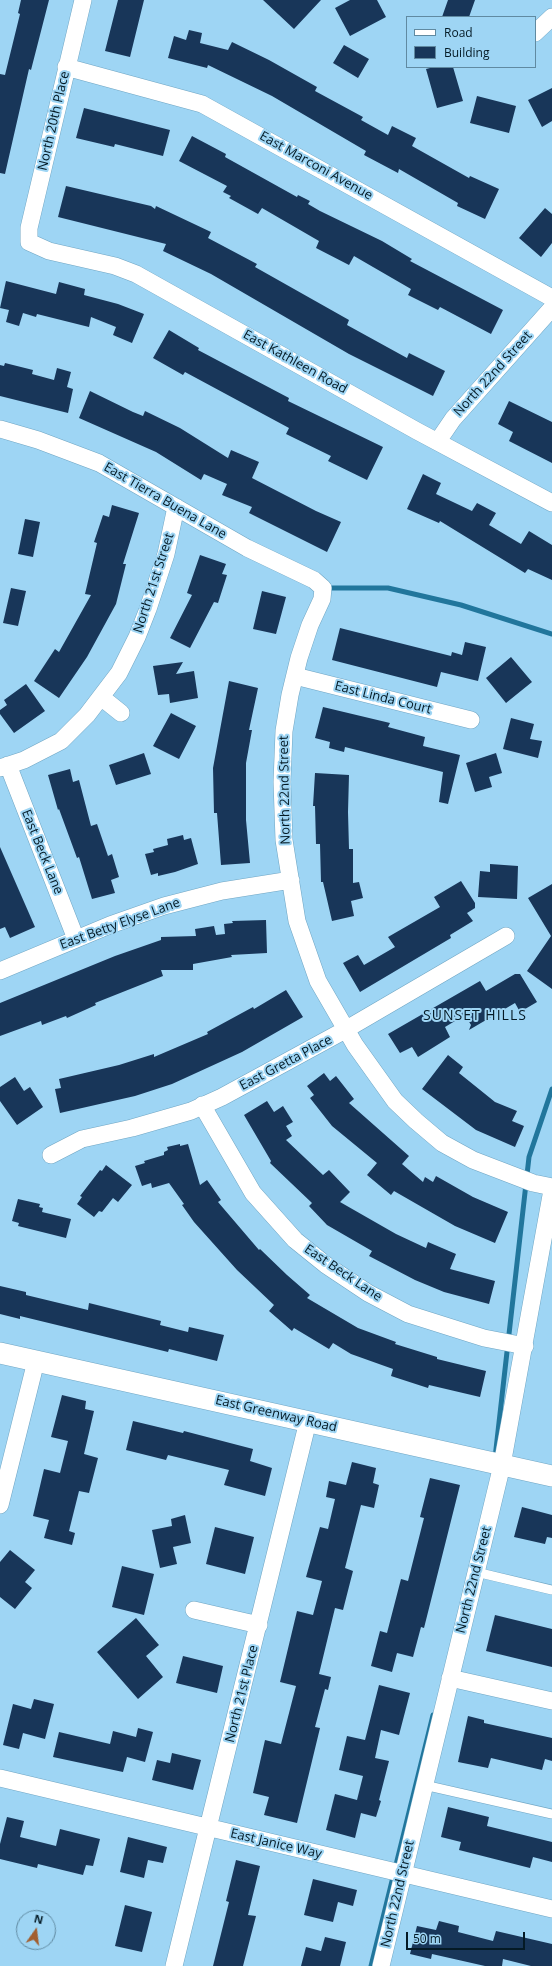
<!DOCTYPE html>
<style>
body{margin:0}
#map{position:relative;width:552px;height:1966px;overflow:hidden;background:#9ed5f4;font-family:"Open Sans",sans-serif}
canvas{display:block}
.legend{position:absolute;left:406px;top:16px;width:130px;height:52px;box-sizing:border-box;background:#9ed5f4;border:1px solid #608aa1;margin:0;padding:5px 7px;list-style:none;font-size:12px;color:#041a25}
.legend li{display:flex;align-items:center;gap:8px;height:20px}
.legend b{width:20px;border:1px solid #608aa1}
.north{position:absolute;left:16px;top:1910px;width:40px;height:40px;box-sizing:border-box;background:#9ed5f4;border:1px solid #608aa1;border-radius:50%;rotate:14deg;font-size:11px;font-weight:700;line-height:16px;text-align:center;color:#041a25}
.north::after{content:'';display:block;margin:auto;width:14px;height:18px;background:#a25e2f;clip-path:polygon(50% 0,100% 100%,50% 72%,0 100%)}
.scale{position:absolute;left:406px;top:1932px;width:119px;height:18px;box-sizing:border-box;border:2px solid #041a25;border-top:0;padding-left:5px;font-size:12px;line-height:14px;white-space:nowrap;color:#041a25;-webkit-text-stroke:3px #9ed5f4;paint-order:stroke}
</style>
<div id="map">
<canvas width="552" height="1966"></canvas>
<ul class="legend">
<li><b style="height:5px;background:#fff"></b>Road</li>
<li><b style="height:11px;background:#183659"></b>Building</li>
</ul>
<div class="north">N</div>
<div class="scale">50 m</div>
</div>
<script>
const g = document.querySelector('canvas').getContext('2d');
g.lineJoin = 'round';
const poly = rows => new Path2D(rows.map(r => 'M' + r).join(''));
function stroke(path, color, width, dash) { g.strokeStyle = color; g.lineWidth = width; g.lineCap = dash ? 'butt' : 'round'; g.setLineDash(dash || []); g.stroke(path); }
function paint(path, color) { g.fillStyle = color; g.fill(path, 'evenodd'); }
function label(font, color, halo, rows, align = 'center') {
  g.font = font + ' "Open Sans",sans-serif'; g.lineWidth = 4; g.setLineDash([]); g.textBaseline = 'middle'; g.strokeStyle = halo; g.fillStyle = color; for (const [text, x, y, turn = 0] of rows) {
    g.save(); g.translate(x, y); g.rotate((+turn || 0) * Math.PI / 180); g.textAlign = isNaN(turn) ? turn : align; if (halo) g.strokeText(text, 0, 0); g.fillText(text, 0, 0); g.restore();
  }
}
const stream = poly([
 [326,588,388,588,461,605,552,634],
 [495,1458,529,1157,552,1089],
 [371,1966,433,1715]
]);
const building = poly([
 [21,0,49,0,31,70,29,69,5,174,0,173,0,74,5,75,20,14,18,13],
 [118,0,144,0,130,57,105,51],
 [263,0,321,0,294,29],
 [350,0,377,0,386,17,350,36,335,8],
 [448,0,475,0,469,17,442,17],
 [189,30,202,33,200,43,228,50,232,42,269,60,317,87,315,91,363,117,361,120,388,135,392,126,416,138,412,146,469,178,470,176,499,189,485,219,457,206,458,203,399,169,398,173,364,155,366,151,272,96,208,65,207,68,168,58,174,36,186,40],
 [344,45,369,59,358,78,333,63],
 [434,67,453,67,463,101,437,108,426,69],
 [552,88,552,121,542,127,528,100],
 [477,96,516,106,509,133,470,123],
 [84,108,170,130,163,156,115,144,114,147,76,138],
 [192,136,226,154,225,157,297,197,298,195,310,201,308,204,320,211,382,241,412,259,410,261,503,310,491,334,440,307,438,310,408,295,411,289,354,256,349,265,316,248,319,241,262,208,258,214,229,198,231,196,223,192,227,186,179,161],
 [66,186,151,206,155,209,156,206,211,232,208,238,257,264,255,267,349,320,347,325,407,358,409,353,445,371,433,396,349,354,211,274,163,251,166,244,58,217],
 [545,208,552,214,552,243,541,257,519,238],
 [6,281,56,294,59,282,85,289,84,295,118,304,144,314,132,343,113,335,116,327,91,317,89,327,37,314,36,317,23,313,19,326,6,322,9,310,0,308],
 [169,330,199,348,198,350,289,398,288,401,383,447,367,480,328,461,331,456,286,434,289,428,185,372,183,375,153,358],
 [5,363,33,370,32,374,54,380,57,368,71,372,67,387,73,389,68,413,0,396,0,365,4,366],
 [90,391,133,412,143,416,145,411,180,428,228,458,231,450,259,462,252,478,316,511,341,522,327,552,249,513,252,507,222,495,227,484,204,474,201,480,156,452,79,418],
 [509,401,552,422,552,463,509,441,513,432,498,424],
 [423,474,441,483,436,494,472,511,477,503,496,513,489,525,521,544,529,531,552,545,552,580,528,569,525,573,440,521,439,523,407,509],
 [112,505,139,513,123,564,126,564,116,604,87,657,59,698,34,681,55,649,59,652,91,595,85,594,97,543,94,542,103,515,109,517],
 [25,519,40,522,33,557,18,554],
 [200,555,226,564,222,574,227,575,218,603,214,602,190,648,170,638,192,595,187,593],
 [11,588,26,591,18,626,3,623],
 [262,591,286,597,276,634,253,629],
 [340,628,451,656,452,652,462,655,465,642,486,647,478,681,441,672,437,687,332,660],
 [511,657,532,682,506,703,486,678],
 [183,662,176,674,194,671,198,698,170,703,169,694,158,695,153,666],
 [229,681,258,688,249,730,252,730,246,763,246,820,250,863,221,865,217,813,214,813,213,768],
 [26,684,45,711,14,733,0,714,0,710,7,705,4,700],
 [323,707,390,723,388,727,425,737,423,746,460,755,448,804,439,802,443,772,345,747,344,752,329,748,330,742,315,738],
 [171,713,196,726,179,759,153,746],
 [511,718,534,724,530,739,542,741,538,758,503,749],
 [144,753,151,774,116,785,109,765],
 [496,753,502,773,489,777,492,787,475,792,466,763],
 [70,769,73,782,79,780,91,826,97,824,108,856,112,854,119,877,111,880,115,893,92,899,79,857,77,858,59,809,58,810,48,775],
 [315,773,349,775,348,812,349,849,353,849,353,883,359,882,363,898,351,901,354,916,332,921,323,882,321,882,320,844,316,844,315,806,313,806],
 [183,835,184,840,191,838,198,864,175,872,158,876,158,873,151,875,145,854,154,852,153,849,168,845,167,839],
 [0,847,35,927,10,938,5,927,0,929],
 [490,864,518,866,517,899,478,897,480,871,490,872],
 [461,881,475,903,475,908,467,913,473,921,450,935,451,938,360,992,343,963,358,955,364,965,395,947,388,937,440,907,434,897],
 [552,884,552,989,527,971,551,936,528,898],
 [266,920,267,953,231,955,232,957,193,964,193,970,161,970,163,976,95,1003,96,1005,67,1018,66,1016,42,1025,41,1021,0,1036,0,1003,115,956,161,940,161,937,196,936,195,929,214,926,216,935,225,934,224,924,233,923,232,921],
 [515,974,520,974,537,1002,520,1012,515,1003,469,1030,471,1025,465,1015,445,1027,450,1037,418,1057,412,1047,400,1053,388,1034,480,981,486,991],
 [286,990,303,1017,242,1052,172,1084,135,1096,60,1113,55,1089,61,1088,59,1079,119,1065,154,1054,154,1057,208,1034,207,1032,253,1007,254,1009],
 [448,1055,463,1067,459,1073,495,1102,517,1111,512,1121,524,1126,515,1147,476,1130,422,1089],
 [324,1073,330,1081,336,1076,354,1099,349,1103,409,1156,402,1164,423,1182,425,1177,433,1182,436,1176,473,1197,508,1212,495,1243,455,1226,394,1191,391,1195,367,1175,377,1163,332,1126,310,1098,314,1095,307,1086],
 [15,1077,24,1091,30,1087,43,1107,17,1125,0,1101,0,1087],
 [267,1101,274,1112,283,1106,293,1122,286,1126,292,1136,286,1140,323,1175,329,1170,350,1192,340,1202,396,1234,426,1248,428,1242,456,1254,450,1269,495,1281,489,1304,444,1292,415,1280,369,1256,372,1251,327,1225,309,1206,312,1203,270,1163,271,1161,244,1115],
 [180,1144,180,1146,188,1144,200,1185,207,1180,221,1200,218,1202,259,1250,260,1249,287,1275,310,1295,307,1298,358,1328,396,1342,395,1344,437,1357,437,1359,486,1371,480,1397,429,1385,428,1388,391,1376,393,1369,351,1354,333,1343,329,1349,294,1328,292,1331,269,1311,274,1305,237,1270,194,1222,182,1205,184,1204,169,1183,152,1188,151,1183,142,1186,135,1166,145,1163,144,1161,164,1155,164,1152,168,1150,167,1147],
 [106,1165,132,1185,118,1202,113,1198,102,1212,99,1211,94,1217,77,1204,82,1197,80,1196,100,1170,102,1171],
 [18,1199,40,1204,39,1207,43,1208,42,1212,71,1219,66,1238,18,1226,19,1223,12,1221],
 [0,1286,26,1292,26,1295,88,1310,89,1303,161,1321,160,1325,188,1332,189,1327,224,1335,217,1361,169,1349,168,1352,20,1316,20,1319,0,1314],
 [62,1395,86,1401,85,1409,94,1411,84,1454,98,1458,89,1493,79,1491,69,1531,75,1533,72,1545,44,1538,49,1520,33,1516,44,1469,60,1473,68,1441,51,1437],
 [133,1421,183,1433,184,1431,253,1449,250,1461,272,1468,265,1496,224,1485,229,1470,168,1455,166,1460,126,1450],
 [352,1462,376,1468,373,1483,379,1485,374,1508,361,1505,345,1568,353,1571,343,1610,335,1608,319,1674,331,1677,328,1690,325,1689,315,1727,320,1728,297,1823,264,1815,269,1797,253,1793,265,1740,281,1744,296,1686,280,1682,297,1611,313,1615,322,1581,306,1577,320,1527,328,1529,335,1499,326,1497,329,1481,346,1485],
 [430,1478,460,1485,424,1628,421,1627,413,1657,397,1653,392,1672,371,1666,380,1631,387,1633,401,1579,408,1581,424,1518,420,1517],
 [522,1507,552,1515,552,1538,547,1537,545,1544,514,1537],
 [185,1515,191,1543,173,1547,177,1564,160,1568,152,1530,172,1526,171,1519],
 [215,1527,254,1537,245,1574,206,1564],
 [10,1550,35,1570,25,1582,32,1588,15,1609,0,1597,0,1562],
 [122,1566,154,1574,144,1615,112,1607],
 [495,1615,552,1629,552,1667,486,1651],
 [136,1618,159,1645,146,1656,163,1677,138,1699,97,1652],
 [183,1656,223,1666,217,1693,176,1683],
 [379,1685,410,1693,399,1735,381,1730,375,1758,389,1761,379,1800,381,1801,376,1817,361,1813,355,1838,326,1830,335,1794,357,1800,363,1776,339,1770,347,1736,365,1740],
 [34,1699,54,1704,45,1739,23,1733,19,1749,3,1745,13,1704,31,1709],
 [468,1716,484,1720,484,1723,552,1738,552,1761,545,1759,542,1770,491,1758,488,1768,458,1762],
 [138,1728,153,1732,145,1762,127,1757,123,1772,53,1757,59,1732,110,1744,113,1731,136,1737],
 [172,1753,201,1760,193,1790,152,1780,157,1760,170,1763],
 [448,1807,489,1817,487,1826,552,1842,552,1862,533,1857,530,1868,459,1850,461,1842,441,1837],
 [7,1817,24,1821,20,1837,56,1846,60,1829,100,1839,93,1866,86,1865,83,1875,38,1864,37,1868,0,1859,0,1844],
 [128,1837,167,1847,163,1863,148,1860,144,1878,120,1872],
 [236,1860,260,1866,248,1915,256,1916,243,1966,213,1966,229,1902,226,1901],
 [313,1879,357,1890,353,1906,338,1902,333,1922,304,1915],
 [125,1905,152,1912,142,1952,115,1946],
 [439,1921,459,1926,458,1932,493,1941,496,1931,552,1944,552,1966,531,1966,503,1959,502,1966,485,1966,432,1954,431,1959,410,1954,417,1926,436,1930],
 [325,1937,346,1942,340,1966,301,1966,306,1947,321,1951]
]);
const service = poly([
 [476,1572,552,1590],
 [424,1785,552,1814]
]);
const minor = poly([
 [83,0,29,228,29,242,49,251,115,266,136,274,417,431,552,503],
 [535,33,552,17],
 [66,67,202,104,552,298],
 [0,429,38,440,99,463,247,548,314,580,323,588,322,599,310,625,299,658,290,695,284,731,282,782,284,840,297,921,318,981,355,1045,395,1101,416,1121,442,1143,473,1160,533,1183,552,1187],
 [438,441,453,419,552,308],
 [295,676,471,720],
 [101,697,121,713],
 [8,765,76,939],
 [0,768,24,760,61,741,87,715,119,673,137,637,148,609,166,554,176,507],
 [0,971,110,925,164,906,222,891,291,880],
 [202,1105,253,1193,295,1240,326,1265,368,1293,408,1314,484,1338,525,1346],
 [51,1155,82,1139,132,1128,191,1111,222,1097,345,1030,506,936],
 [0,1505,36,1361],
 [194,1610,259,1625],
 [450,1678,552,1701],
 [0,1778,552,1909],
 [174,1966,308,1421],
 [381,1966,502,1465,552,1190]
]);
const tertiary = poly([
 [0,1353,552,1476]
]);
const streetNames = [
 ["North 20th Place",54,121,-77],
 ["East Marconi Avenue",316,166,29],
 ["East Kathleen Road",295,362,29],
 ["North 22nd Street",493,374,-48],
 ["East Tierra Buena Lane",165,501,30],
 ["North 21st Street",154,583,-72],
 ["East Linda Court",383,698,14],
 ["North 22nd Street",285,790,-91],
 ["East Beck Lane",42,852,68],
 ["East Betty Elyse Lane",120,924,-20],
 ["East Gretta Place",286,1063,-28],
 ["East Beck Lane",343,1273,34],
 ["East Greenway Road",276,1414,13],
 ["North 22nd Street",474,1580,-76],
 ["North 21st Place",242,1694,-76],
 ["East Janice Way",276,1844,13],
 ["North 22nd Street",398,1894,-77]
];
const neighbourhoodNames = [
 ["SUNSET HILLS",475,1016]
];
stroke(stream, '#21769c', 5);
paint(building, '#183659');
stroke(service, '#6fa5c3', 10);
stroke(minor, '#6fa5c3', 18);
stroke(tertiary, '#6fa5c3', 22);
stroke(service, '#fff', 9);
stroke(minor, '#fff', 17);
stroke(tertiary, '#fff', 21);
label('13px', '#041a25', '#9ed5f4', streetNames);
g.letterSpacing = '1px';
label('14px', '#041a25', '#9ed5f4', neighbourhoodNames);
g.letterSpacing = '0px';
</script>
